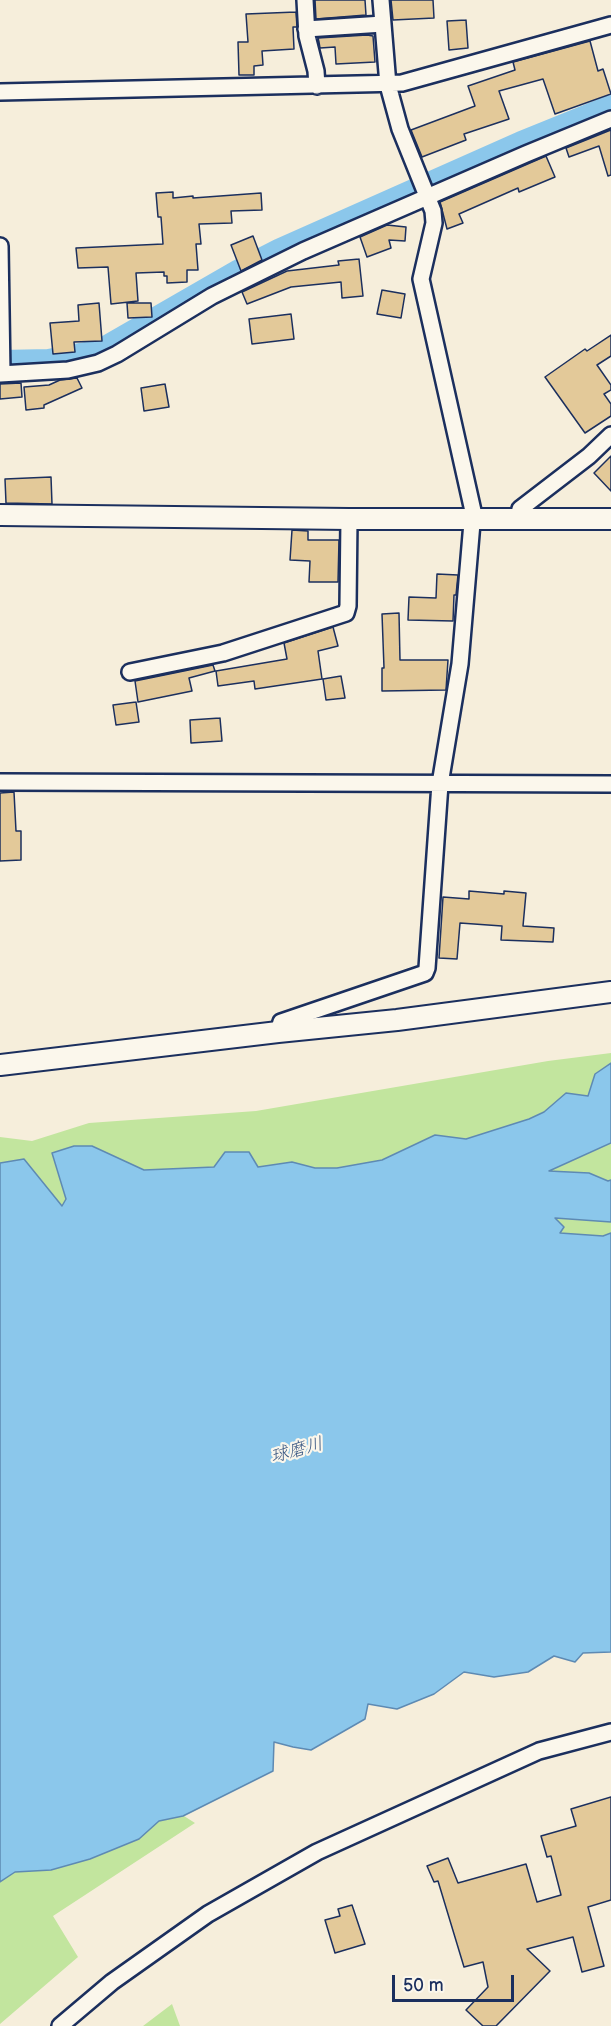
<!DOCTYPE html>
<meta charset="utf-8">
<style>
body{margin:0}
#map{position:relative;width:611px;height:2026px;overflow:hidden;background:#f6eedb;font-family:"Balsamiq Sans",sans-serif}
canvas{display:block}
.scale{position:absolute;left:392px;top:1975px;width:122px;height:27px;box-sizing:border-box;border:3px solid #1b2f5e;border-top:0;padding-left:8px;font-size:18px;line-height:21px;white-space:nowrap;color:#1b2f5e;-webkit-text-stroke:4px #fbf7ec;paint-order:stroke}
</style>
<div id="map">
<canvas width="611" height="2026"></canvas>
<div class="scale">50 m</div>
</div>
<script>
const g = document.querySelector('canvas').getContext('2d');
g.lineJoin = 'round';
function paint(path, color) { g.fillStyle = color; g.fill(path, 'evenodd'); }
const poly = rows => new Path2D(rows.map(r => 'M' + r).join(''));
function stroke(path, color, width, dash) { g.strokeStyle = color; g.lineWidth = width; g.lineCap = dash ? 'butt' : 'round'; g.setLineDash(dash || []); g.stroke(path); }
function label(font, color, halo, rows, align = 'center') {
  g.font = font + ' "Balsamiq Sans","Klee One",sans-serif'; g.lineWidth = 4.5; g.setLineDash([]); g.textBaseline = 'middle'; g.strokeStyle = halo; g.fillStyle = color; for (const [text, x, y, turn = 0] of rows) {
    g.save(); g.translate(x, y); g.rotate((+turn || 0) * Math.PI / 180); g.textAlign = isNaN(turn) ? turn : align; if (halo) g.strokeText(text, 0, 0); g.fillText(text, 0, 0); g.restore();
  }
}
const green = poly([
 [611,1053,611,1326,0,1416,0,1137,32,1141,89,1123,256,1111,548,1061],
 [434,1694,397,1709,368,1704,365,1719,311,1750,293,1747,274,1742,273,1771,184,1816,195,1823,53,1916,78,1957,0,2024,0,1805,247,1721],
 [172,2004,180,2026,143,2026]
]);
const water = poly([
 [611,1063,611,1143,549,1171,589,1173,608,1181,611,1180,611,1222,555,1218,564,1227,560,1233,603,1236,611,1233,611,1652,583,1653,575,1662,554,1656,528,1672,494,1677,464,1672,434,1694,397,1709,368,1704,365,1719,311,1750,293,1747,274,1742,273,1771,183,1816,159,1821,139,1839,90,1859,51,1870,15,1872,0,1882,0,1163,24,1159,62,1206,66,1199,52,1153,74,1146,92,1146,144,1170,214,1167,225,1152,249,1152,258,1167,292,1162,315,1168,337,1168,382,1160,435,1135,466,1139,529,1119,544,1112,566,1093,588,1096,595,1074,611,1063]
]);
const river = poly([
 [0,364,49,363,101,353,240,273,281,252,522,145,611,109]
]);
const building = poly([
 [315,0,365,0,366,15,316,19,315,0],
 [391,0,433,0,434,18,393,20,391,0],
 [296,12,297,27,293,27,294,49,262,51,263,65,254,66,254,75,239,75,238,42,248,42,246,14,296,12],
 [466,20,468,48,449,50,447,21,466,20],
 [367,35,373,36,375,62,336,64,335,47,320,48,319,42,318,38,367,35],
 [590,41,598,71,603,69,611,94,555,114,543,79,499,91,509,119,464,134,466,140,422,157,411,130,475,106,468,86,515,70,513,62,590,41],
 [611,130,611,175,608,176,599,146,569,157,566,148,611,130],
 [546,156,555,177,519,192,518,188,459,214,463,223,447,229,440,202,546,156],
 [173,192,173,198,193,196,193,198,261,193,262,210,231,211,232,223,199,224,201,244,196,244,198,270,187,270,187,282,167,283,167,276,164,276,164,272,136,273,138,301,111,304,108,267,78,268,76,248,163,244,161,217,158,217,156,193,173,192],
 [387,225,406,227,405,241,389,240,391,248,367,257,360,237,387,225],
 [253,236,262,260,241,271,231,245,253,236],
 [359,259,363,296,342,298,341,282,291,287,247,304,242,292,287,271,339,265,338,261,359,259],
 [382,290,405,294,401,318,377,314,382,290],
 [99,303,102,341,74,342,75,352,53,354,50,323,79,321,78,305,99,303],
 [127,303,151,303,152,317,128,318,127,303],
 [291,314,294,339,252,344,249,319,291,314],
 [611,335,611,356,597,365,611,385,611,390,604,394,611,404,611,416,585,433,545,377,585,349,587,351,611,335],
 [77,378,82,388,44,405,44,408,26,410,24,387,49,385,60,380,77,378],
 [21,383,22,397,0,399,0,384,21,383],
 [165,384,169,407,144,411,141,388,165,384],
 [611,456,611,491,594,473,611,456],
 [51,477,52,504,6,503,5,479,51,477],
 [292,530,308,531,308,540,339,540,338,582,309,582,310,561,290,560,292,530],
 [437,574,458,575,456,595,454,595,453,621,408,620,409,597,436,598,437,574],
 [399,613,400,660,448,660,446,690,382,691,382,668,384,668,382,614,399,613],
 [333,627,338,646,318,651,322,679,255,689,254,681,218,686,216,671,287,659,284,643,333,627],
 [213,665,215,671,189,678,192,691,138,702,135,681,213,665],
 [341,676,345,698,326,700,323,679,341,676],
 [136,702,139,722,116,725,113,705,136,702],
 [220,718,222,741,191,743,190,720,220,718],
 [14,792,16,831,21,831,21,860,0,861,0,793,14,792],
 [469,891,504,894,504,891,526,893,523,926,554,928,553,942,501,940,502,926,460,923,457,959,439,958,443,897,469,899,469,891],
 [611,1797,611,1900,588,1907,604,1966,582,1972,573,1937,527,1949,550,1971,496,2026,483,2026,466,2010,488,1987,483,1962,464,1967,438,1881,434,1882,427,1866,448,1858,458,1883,526,1864,537,1902,561,1895,551,1856,547,1857,541,1836,576,1826,571,1809,611,1797],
 [352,1905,365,1944,335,1953,325,1920,340,1916,338,1909,352,1905]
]);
const minor = poly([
 [305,0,307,36,316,71,317,86],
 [306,29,383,24],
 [0,92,402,83,611,25],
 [0,246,2,374],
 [0,374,68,370,98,363,117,354,212,296,303,251,526,154,611,119],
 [518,519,520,509,589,456,611,435],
 [130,672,223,653,346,613,348,606,349,519],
 [0,782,611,784],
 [278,1032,281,1022,425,973,427,968,440,784,460,664,473,511,421,279,434,223,433,211,400,129,388,85,381,0],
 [60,2026,112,1982,208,1914,317,1852,539,1751,611,1732]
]);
const tertiary = poly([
 [0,515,349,519,611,519],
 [0,1065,278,1032,397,1020,611,992]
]);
const waterNames = [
 ["球磨川",297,1451,-15]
];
paint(green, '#c2e59e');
paint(water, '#8bc7eb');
stroke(water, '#5e8ab3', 1.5);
stroke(river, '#8bc7eb', 28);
paint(building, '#e3c999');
stroke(building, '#1b2f5e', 1.5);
stroke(minor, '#1b2f5e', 20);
stroke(tertiary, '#1b2f5e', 24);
stroke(minor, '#fbf7ec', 15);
stroke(tertiary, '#fbf7ec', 20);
label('italic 18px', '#375581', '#fbf7ec', waterNames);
</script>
